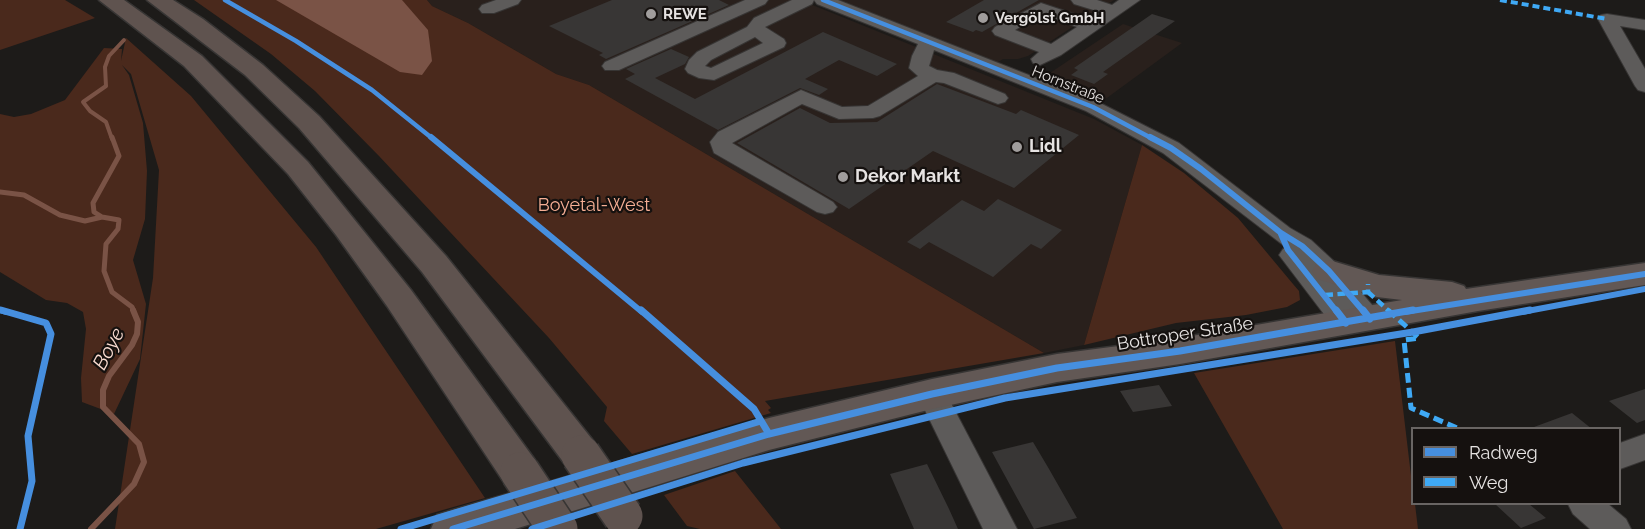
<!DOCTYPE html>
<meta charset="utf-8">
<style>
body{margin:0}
#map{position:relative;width:1645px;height:529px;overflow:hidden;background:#1d1b19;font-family:Raleway,sans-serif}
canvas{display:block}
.legend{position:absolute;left:1411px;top:427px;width:210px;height:78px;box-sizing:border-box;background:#15110f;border:2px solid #696563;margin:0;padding:8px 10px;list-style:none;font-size:18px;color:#e6e3e2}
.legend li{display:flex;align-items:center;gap:12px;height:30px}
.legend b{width:30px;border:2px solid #696563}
</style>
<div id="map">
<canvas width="1645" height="529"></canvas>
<ul class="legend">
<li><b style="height:8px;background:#468fdf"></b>Radweg</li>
<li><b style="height:8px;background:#3fa9f5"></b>Weg</li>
</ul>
</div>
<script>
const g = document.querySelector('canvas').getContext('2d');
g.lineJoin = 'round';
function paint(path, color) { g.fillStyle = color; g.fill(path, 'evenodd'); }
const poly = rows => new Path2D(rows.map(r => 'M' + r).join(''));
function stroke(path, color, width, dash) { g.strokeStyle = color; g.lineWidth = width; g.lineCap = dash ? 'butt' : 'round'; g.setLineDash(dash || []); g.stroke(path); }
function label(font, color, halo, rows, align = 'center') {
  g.font = font + ' Raleway,sans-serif'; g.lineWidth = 4.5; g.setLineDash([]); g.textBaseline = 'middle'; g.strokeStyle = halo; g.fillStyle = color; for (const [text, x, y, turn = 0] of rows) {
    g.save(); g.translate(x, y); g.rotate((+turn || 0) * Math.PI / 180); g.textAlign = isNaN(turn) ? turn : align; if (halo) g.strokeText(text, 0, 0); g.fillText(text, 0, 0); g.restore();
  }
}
const built = poly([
 [427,0,800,0,1094,119,1142,145,1084,345,1044,353,589,85,556,74,468,23,432,6],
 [838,0,1114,0,1028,56,1018,59,1003,59,997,63],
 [1123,24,1182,43,1100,103,1041,79]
]);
const green = poly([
 [0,0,65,0,95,18,0,50],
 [194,0,427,0,432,6,468,23,556,74,589,85,1044,353,765,401,771,408,768,410,771,413,632,454,604,421,607,407,549,338,379,156,315,91,271,54],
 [126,38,191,96,316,247,485,498,376,529,115,529,153,278,159,170,131,74,122,65,129,75,143,123,147,171,145,219,133,260,146,304,140,359,114,414,82,402,81,378,86,329,83,312,67,303,46,300,0,272,0,114,14,117,31,114,65,100,104,48,122,49,121,61],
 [1142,145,1184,173,1238,218,1293,284,1299,291,1300,300,1287,307,1246,315,1176,323,1084,345],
 [1395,341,1412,484,1412,504,1415,504,1418,529,1283,529,1194,373],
 [735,471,781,529,700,529,687,526,664,495]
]);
const water = poly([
 [276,0,402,0,428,30,432,61,422,75,400,72]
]);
const streamFar2 = poly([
 [112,139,106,122,90,111,83,102,106,86,105,67,109,56,124,40]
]);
const streamFar1 = poly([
 [112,137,119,156,93,203,94,212,102,217,119,220,118,229,106,244,104,271,112,292,132,307,134,312],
 [0,192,24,195,60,215,85,221,102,217]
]);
const stream = poly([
 [91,529,134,484,144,462,139,444,103,407,103,390,109,376,132,345,137,334,138,322,133,310]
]);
const building = poly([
 [612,0,719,0,729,5,606,59,599,55,603,53,549,26],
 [984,0,1039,0,982,32,976,30,973,32,946,22],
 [1152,14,1175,21,1103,72,1108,74,1094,84,1071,75,1078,70,1074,68],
 [823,32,897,64,877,76,839,60,805,79,828,89,819,95,800,88,718,130,625,79,635,74,626,69,671,49,689,57,685,64,655,78,695,99],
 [937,84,1016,114,1021,110,1079,135,1014,188,933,151,849,209,737,143,800,108,830,123,877,122],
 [998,199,1062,230,1041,249,1031,244,993,277,929,242,920,249,907,242,962,200,984,211],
 [1159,385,1172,406,1133,412,1120,391],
 [1645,389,1645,420,1637,423,1609,401],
 [1572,413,1592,429,1535,429,1534,427],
 [1033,442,1049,469,1077,518,1034,529,992,452],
 [927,464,949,509,958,529,914,529,890,474],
 [1495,504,1529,504,1546,518,1521,528]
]);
const minor = poly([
 [496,0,521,0,518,4,494,13,482,13,479,9,482,5,496,0],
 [745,0,768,0,765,4,619,70,605,70,602,66,605,62,745,0],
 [792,0,838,0,1100,103,1179,143,1290,228,1311,240,1338,265,1384,319,1380,326,1370,329,1359,324,1356,330,1346,333,1336,330,1279,255,1283,249,1287,248,1163,153,1086,111,934,50,929,66,937,70,954,73,1005,94,1008,98,1005,102,998,104,944,83,936,82,880,116,873,118,839,119,802,104,732,143,833,202,837,207,833,212,825,214,817,212,714,153,710,142,718,132,801,90,842,107,868,106,918,76,909,68,912,56,918,44,817,4,814,0,812,4,765,27,784,39,786,43,784,47,714,80,699,78,688,73,685,69,689,60,697,52,747,27,754,18,792,0],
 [755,37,763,43,711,68,705,66,711,60,755,37],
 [1071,0,1097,0,1112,5,1119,0,1140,0,1061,55,1040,65,1033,63,1031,59,1039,52,995,35,992,31,995,27,1041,3,1089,19,1100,12,1074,4,1071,0],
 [1042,14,1077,27,1051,44,1015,30,1042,14],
 [1607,14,1645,20,1645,30,1620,26,1645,69,1645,92,1638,90,1635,86,1598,19,1601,15,1607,14],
 [932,383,942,386,1017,529,983,529,917,394,922,386,932,383],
 [1645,434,1645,460,1620,469,1620,443,1645,434],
 [1568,504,1608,504,1626,519,1631,529,1590,529,1573,514,1568,504]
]);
const major = poly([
 [1329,260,1379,275,1452,282,1464,286,1466,289,1645,263,1645,285,1478,311,1180,364,1057,382,932,409,769,450,515,529,431,529,437,515,453,510,769,418,932,379,1057,354,1180,338,1402,300,1377,297,1317,279,1312,271,1317,263,1329,260]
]);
const highway = poly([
 [99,0,124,0,202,56,308,162,411,290,535,460,541,472,535,484,520,489,505,484,387,306,336,235,288,174,184,66,99,0],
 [147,0,173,0,203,19,263,65,319,116,446,256,595,443,601,455,595,467,581,472,567,467,422,272,299,128,245,75,147,0]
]);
const highwayBridge = poly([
 [581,455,623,516],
 [520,472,558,529]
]);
const quietFar2 = poly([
 [1500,0,1607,19]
]);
const quietFar1 = poly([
 [1368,292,1390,312],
 [1325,295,1368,292,1368,284]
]);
const quiet = poly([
 [1388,310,1419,338,1404,340,1411,408,1457,428]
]);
const cyclewayFar2 = poly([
 [225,0,296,41,372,90,433,139],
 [823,0,1093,107,1153,139]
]);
const cyclewayFar1 = poly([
 [431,137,642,312],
 [1150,137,1171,148,1201,169,1281,233,1302,246,1329,271,1364,312],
 [1281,234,1288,250,1337,312],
 [0,310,6,312],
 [1405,312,1645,274],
 [1522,312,1645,289]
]);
const cycleway = poly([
 [1,310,46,323,51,334,28,436,32,481,20,529],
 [641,310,754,409,769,434],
 [1336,310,1346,323],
 [1363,310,1370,319],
 [401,529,761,421],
 [453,529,769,434,932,394,1057,368,1180,351,1413,310],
 [532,529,743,463,1005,398,1413,332,1530,310]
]);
const markers = [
 [651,14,6,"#a09d9c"],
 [983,18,6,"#a09d9c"],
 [1017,147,6,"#a09d9c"],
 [843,177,6,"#a09d9c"]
];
const farPoinames = [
 ["REWE",663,14],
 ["Vergölst GmbH",995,18]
];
const farStreetnames = [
 ["Hornstraße",1068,85,22]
];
const poiNames = [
 ["Lidl",1029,147],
 ["Dekor Markt",855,177]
];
const parkNames = [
 ["Boyetal-West",594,206]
];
const streetNames = [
 ["Bottroper Straße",1185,334,-9]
];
const waterNames = [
 ["Boye",109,349,-62]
];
paint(built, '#29201c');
paint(green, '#4a291c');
paint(water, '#7a5346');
stroke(streamFar2, '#7a5346', 4);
stroke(streamFar1, '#7a5346', 5);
stroke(stream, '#7a5346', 6);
paint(building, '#383635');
stroke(minor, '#373534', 2);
stroke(major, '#373534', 3);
stroke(highway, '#373534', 3);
paint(minor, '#5d5b5a');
paint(major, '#625855');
paint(highway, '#5f534f');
stroke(highwayBridge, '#373534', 42, []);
stroke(highwayBridge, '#5f534f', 39);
stroke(quietFar2, '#3fa9f5', 4, [7, 4]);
stroke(quietFar1, '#3fa9f5', 4.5, [8, 4.5]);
stroke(quiet, '#3fa9f5', 5, [10, 5]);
stroke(cyclewayFar2, '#468fdf', 4.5);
stroke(cyclewayFar1, '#468fdf', 6);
stroke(cycleway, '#468fdf', 7);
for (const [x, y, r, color] of markers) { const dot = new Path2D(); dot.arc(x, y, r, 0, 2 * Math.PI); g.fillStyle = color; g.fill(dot); stroke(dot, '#15110f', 2); }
label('bold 15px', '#e6e3e2', '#15110f', farPoinames, 'left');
label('15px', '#e6e3e2', '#15110f', farStreetnames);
label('bold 18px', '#e6e3e2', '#15110f', poiNames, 'left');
label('18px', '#f5ae94', '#15110f', parkNames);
label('18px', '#e6e3e2', '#15110f', streetNames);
label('italic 20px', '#fadcd1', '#15110f', waterNames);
</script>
